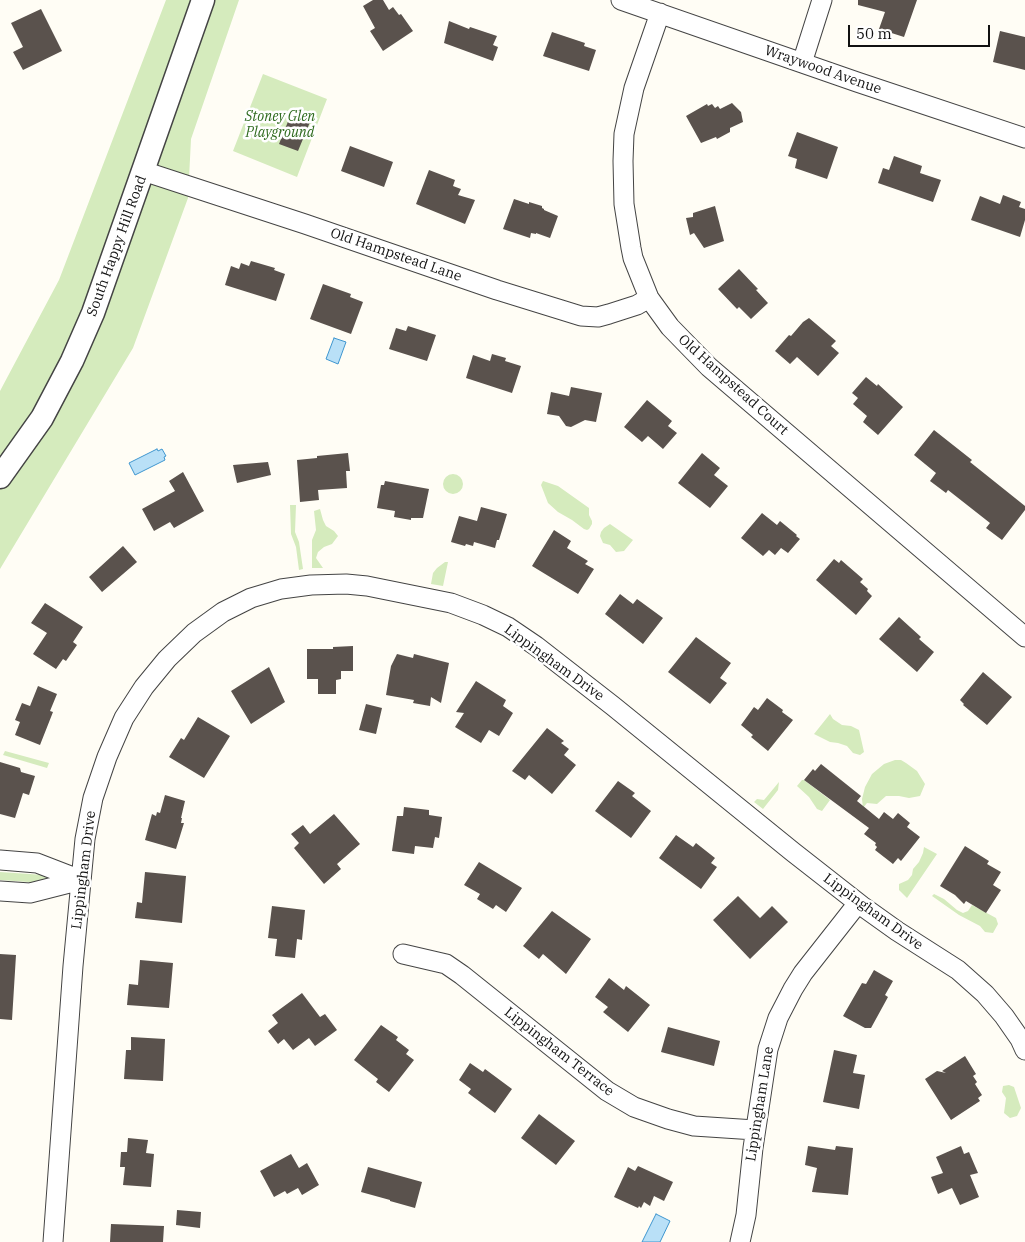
<!DOCTYPE html>
<style>
body{margin:0}
#map{position:relative;width:1025px;height:1242px;overflow:hidden;background:#fffdf5;font-family:"IBM Plex Serif",serif}
canvas{display:block}
.scale{position:absolute;left:848px;top:25px;width:142px;height:22px;box-sizing:border-box;border:2px solid #111;border-top:0;padding-left:6px;font-size:15px;line-height:18px;white-space:nowrap;color:#111;-webkit-text-stroke:4px #fff;paint-order:stroke}
</style>
<div id="map">
<canvas width="1025" height="1242"></canvas>
<div class="scale">50 m</div>
</div>
<script>
const g = document.querySelector('canvas').getContext('2d');
g.lineJoin = 'round';
function paint(path, color) { g.fillStyle = color; g.fill(path, 'evenodd'); }
const poly = rows => new Path2D(rows.map(r => 'M' + r).join(''));
function stroke(path, color, width, dash) { g.strokeStyle = color; g.lineWidth = width; g.lineCap = dash ? 'butt' : 'round'; g.setLineDash(dash || []); g.stroke(path); }
function label(font, color, halo, rows, align = 'center') {
  g.font = font + ' "IBM Plex Serif",serif'; g.lineWidth = 5; g.setLineDash([]); g.textBaseline = 'middle'; g.strokeStyle = halo; g.fillStyle = color; for (const [text, x, y, turn = 0] of rows) {
    g.save(); g.translate(x, y); g.rotate((+turn || 0) * Math.PI / 180); g.textAlign = isNaN(turn) ? turn : align; if (halo) g.strokeText(text, 0, 0); g.fillText(text, 0, 0); g.restore();
  }
}
const green = poly([
 [166,0,239,0,191,139,188,198,133,348,0,569,0,391,59,280],
 [263,74,327,99,297,177,233,151],
 '443 484a10 10 0 1 1 20 0a10 10 0 1 1-20 0Z',
 [543,481,558,486,589,508,589,515,592,521,592,524,589,529,587,530,584,529,572,520,558,512,548,503,541,485],
 [290,505,296,505,295,532,299,542,303,569,299,570,296,547,291,534],
 [320,509,323,520,326,526,334,531,338,536,332,544,324,547,318,552,316,558,323,568,312,568,312,540,316,530,314,511],
 [610,524,633,540,624,551,616,552,610,545,603,543,600,536,601,532,604,528],
 [445,562,448,562,443,586,431,584,433,573,437,568],
 [830,714,833,719,842,725,851,726,859,730,864,752,860,755,853,753,847,746,838,743,830,742,814,734],
 [5,751,49,763,47,768,3,755],
 [895,760,901,760,906,763,917,771,925,784,920,796,909,798,899,796,886,796,877,804,867,803,863,808,862,799,865,787,872,774,884,764],
 [802,780,804,780,830,800,822,811,817,809,809,797,797,786],
 [779,782,778,790,763,809,754,802,757,799,764,800],
 [924,847,937,854,907,898,899,890,899,884,908,880,912,875,913,869,919,862,923,853],
 [0,872,44,875,47,879,43,883,0,880],
 [934,894,944,899,957,910,963,913,968,911,972,905,996,918,998,924,993,933,985,932,980,926,959,915,932,896],
 [1009,1085,1014,1087,1021,1108,1017,1116,1010,1118,1004,1113,1006,1098,1002,1092,1003,1086]
]);
const water = poly([
 [334,338,346,342,338,364,326,359,334,338],
 [157,449,158,451,162,449,166,456,164,457,165,460,135,475,129,463,157,449],
 [656,1214,670,1221,660,1242,642,1242,656,1214]
]);
const building = poly([
 [373,0,383,0,389,10,393,7,399,15,401,14,413,31,383,51,370,31,375,28,363,6],
 [858,0,917,0,904,37,879,29,885,12,858,5],
 [41,9,62,51,23,70,13,52,23,47,11,23],
 [449,21,469,29,470,27,497,36,493,45,498,47,493,61,444,43],
 [1000,31,1025,37,1025,70,993,62],
 [552,32,585,43,584,46,596,50,589,71,543,56],
 [732,103,741,112,743,122,730,128,730,132,717,139,716,137,701,143,686,116,707,104,708,106,712,104,715,108,718,106,720,109],
 [291,114,310,122,298,151,279,144],
 [797,132,838,147,827,179,795,168,797,159,788,156],
 [350,146,393,162,384,187,341,171],
 [894,156,922,166,920,173,941,180,933,202,878,183,883,168,889,170],
 [429,170,455,180,453,186,461,189,458,195,475,200,465,224,416,204],
 [1003,195,1021,202,1019,207,1025,209,1025,220,1020,237,971,220,980,196,1000,204],
 [514,199,529,204,529,202,542,206,542,208,544,209,544,210,558,216,550,238,536,233,536,234,531,233,530,238,503,229],
 [715,206,724,241,704,248,694,233,690,235,686,218,693,217,693,213],
 [251,261,275,268,274,270,285,274,276,301,225,285,231,266,239,269,241,263,249,266],
 [739,269,758,289,756,290,768,303,751,319,739,307,737,309,718,289],
 [323,284,351,294,350,297,363,302,351,334,310,319],
 [809,318,836,341,831,346,839,353,818,376,797,357,790,364,775,351,789,335,791,336,803,322],
 [408,326,436,335,427,361,389,349,396,328,406,331],
 [492,354,506,358,505,361,521,366,512,393,466,378,473,355,490,361],
 [866,377,877,386,878,384,903,407,878,435,863,422,867,416,853,404,858,398,852,393],
 [571,387,602,393,596,422,585,420,571,427,566,426,559,416,547,414,551,392,569,396],
 [647,400,672,421,668,426,677,433,663,449,648,436,642,442,624,427],
 [934,430,972,460,970,462,1025,506,1025,510,1002,540,986,528,990,523,948,490,946,493,930,481,936,473,914,455],
 [348,453,350,471,346,471,347,488,318,490,319,500,300,502,297,460,317,458,317,456],
 [702,453,720,468,714,475,728,486,710,508,678,483],
 [268,462,271,475,237,483,233,465],
 [183,472,204,511,174,528,170,522,154,531,142,509,175,491,169,481],
 [385,481,429,489,423,518,411,518,411,520,394,517,395,511,377,508,381,485,384,485],
 [481,507,507,514,499,540,497,540,495,548,474,542,473,546,466,544,465,546,451,542,459,516,477,521],
 [762,513,777,525,780,521,797,535,796,536,800,539,788,553,781,548,775,555,769,550,763,556,741,538],
 [554,530,571,541,567,548,588,561,585,564,594,569,578,594,532,566],
 [123,546,137,562,102,592,89,577],
 [834,559,839,563,841,560,863,579,860,582,868,589,867,591,872,596,856,615,816,580],
 [620,594,633,604,637,599,663,618,643,644,605,614],
 [45,603,83,627,73,642,77,645,66,661,63,659,56,669,33,654,47,633,31,623],
 [899,617,921,637,919,639,934,652,917,672,879,639],
 [696,637,731,663,720,678,727,683,710,704,668,672],
 [353,646,353,671,341,671,341,679,336,680,336,694,318,694,318,679,307,679,307,649,333,649,333,647],
 [397,654,413,658,414,654,449,663,441,703,431,697,430,706,413,703,414,700,386,695,391,666],
 [269,667,285,702,251,724,231,691],
 [983,672,1012,697,987,725,963,705,964,704,960,700],
 [476,681,506,700,503,706,513,713,499,736,489,730,481,743,455,727,464,713,456,712],
 [38,686,57,694,50,711,53,712,40,745,15,735,20,722,15,720,22,703,30,706],
 [767,698,783,710,782,712,793,720,768,751,751,737,753,735,741,725,754,707,758,710],
 [366,704,382,708,376,734,359,730],
 [198,717,230,736,204,778,169,757,181,738,184,740],
 [547,728,564,741,561,743,569,749,564,755,576,765,552,794,529,775,525,780,512,771],
 [0,762,20,768,21,772,35,776,29,795,23,793,15,818,0,814],
 [821,764,861,796,857,801,879,819,884,812,893,819,898,813,910,823,907,827,920,837,901,861,898,858,893,864,875,850,877,847,875,845,876,843,864,834,869,828,804,780,813,769,815,771],
 [618,781,635,793,632,796,651,811,631,838,595,811],
 [165,795,185,801,181,818,182,818,181,823,184,823,176,849,145,840,152,814,156,816,157,812,160,813],
 [404,807,429,810,429,815,442,817,439,838,435,837,433,848,415,846,414,854,392,851,397,816,403,816],
 [334,814,360,844,337,864,341,869,324,884,294,848,299,843,291,834,303,825,310,834],
 [676,835,693,847,696,843,715,858,711,863,717,867,701,889,659,858],
 [965,846,989,861,987,864,1001,872,993,885,1001,890,986,913,966,901,964,904,955,895,940,886],
 [479,862,522,888,506,912,496,905,493,909,477,899,480,894,464,885],
 [145,872,186,876,182,923,135,918,137,902,142,903],
 [738,896,760,918,772,906,788,922,750,959,713,920],
 [272,906,305,910,302,940,297,939,295,958,275,956,277,939,268,938],
 [552,911,591,939,566,974,543,954,539,959,523,946],
 [0,954,16,955,12,1020,0,1019],
 [140,960,173,963,169,1008,127,1005,129,984,138,985],
 [874,970,893,981,885,995,888,997,871,1028,865,1028,843,1016,862,983,866,984],
 [609,978,624,990,626,986,650,1005,628,1032,603,1012,608,1007,595,997],
 [302,993,320,1017,325,1014,337,1030,315,1046,309,1038,293,1050,284,1039,278,1044,268,1031,278,1023,272,1015],
 [381,1025,398,1037,396,1040,409,1050,406,1054,414,1060,389,1092,376,1082,378,1079,354,1060],
 [668,1027,720,1041,714,1066,661,1052],
 [131,1037,165,1039,163,1081,124,1079,126,1050,131,1050],
 [834,1050,857,1055,853,1073,865,1075,859,1109,823,1102],
 [965,1056,976,1074,973,1076,977,1082,975,1084,982,1095,978,1098,980,1101,951,1120,925,1079,937,1071,946,1073,942,1071],
 [470,1063,483,1072,485,1069,512,1089,495,1113,468,1093,471,1089,459,1080],
 [539,1114,575,1141,556,1165,521,1138],
 [128,1138,148,1140,146,1153,154,1154,151,1187,123,1185,125,1167,120,1167,121,1152,127,1152],
 [808,1146,835,1150,836,1146,853,1148,848,1195,812,1192,817,1168,805,1165],
 [961,1146,964,1154,969,1152,978,1173,970,1175,979,1197,960,1205,952,1188,938,1194,931,1177,943,1173,936,1157],
 [291,1154,299,1168,307,1163,319,1185,302,1195,298,1188,287,1194,285,1191,274,1197,260,1171],
 [638,1166,673,1182,664,1201,654,1196,650,1206,644,1202,641,1208,639,1206,638,1208,614,1197,628,1167,635,1171],
 [368,1167,422,1182,415,1208,390,1201,390,1200,361,1192],
 [177,1210,201,1212,200,1228,176,1225],
 [111,1224,164,1226,163,1242,110,1242]
]);
const minor = poly([
 [621,0,857,82,1025,138],
 [660,13,634,88,624,134,623,161,624,204,631,248,633,258,649,298,670,327,709,367,1025,637],
 [802,63,822,0],
 [143,171,305,224,497,290,581,316,598,317,609,314,637,305,649,298],
 [0,860,37,863,81,880,30,893,0,891],
 [403,954,446,964,462,975,607,1091,634,1107,668,1119,694,1126,755,1130],
 [53,1242,73,966,85,839,93,798,107,757,124,718,144,687,167,659,194,633,223,612,251,598,281,589,311,585,346,584,367,586,451,603,483,615,508,627,536,646,613,706,793,852,862,906,897,931,958,970,985,994,1004,1016,1020,1039,1025,1050],
 [740,1242,746,1215,753,1148,768,1049,778,1018,793,989,803,973,858,903]
]);
const tertiary = poly([
 [0,477,42,418,72,361,93,313,203,0]
]);
const streetNames = [
 ["Wraywood Avenue",823,70,19],
 ["South Happy Hill Road",117,246,-70],
 ["Old Hampstead Lane",396,255,19],
 ["Old Hampstead Court",733,385,42],
 ["Lippingham Drive",554,663,36],
 ["Lippingham Drive",84,870,-83],
 ["Lippingham Drive",873,912,36],
 ["Lippingham Terrace",559,1052,38],
 ["Lippingham Lane",760,1104,-81]
];
const parkNames = [
 ["Stoney Glen",280,117],
 ["Playground",280,133]
];
paint(green, '#d5ebbd');
paint(water, '#b9e0f7');
stroke(water, '#3f96cf', 1);
paint(building, '#5a524d');
stroke(minor, '#444', 21);
stroke(tertiary, '#444', 25);
stroke(minor, '#fff', 19);
stroke(tertiary, '#fff', 22);
label('14px', '#111', '#fff', streetNames);
label('italic 14px', '#2f6b1f', '#fff', parkNames);
</script>
